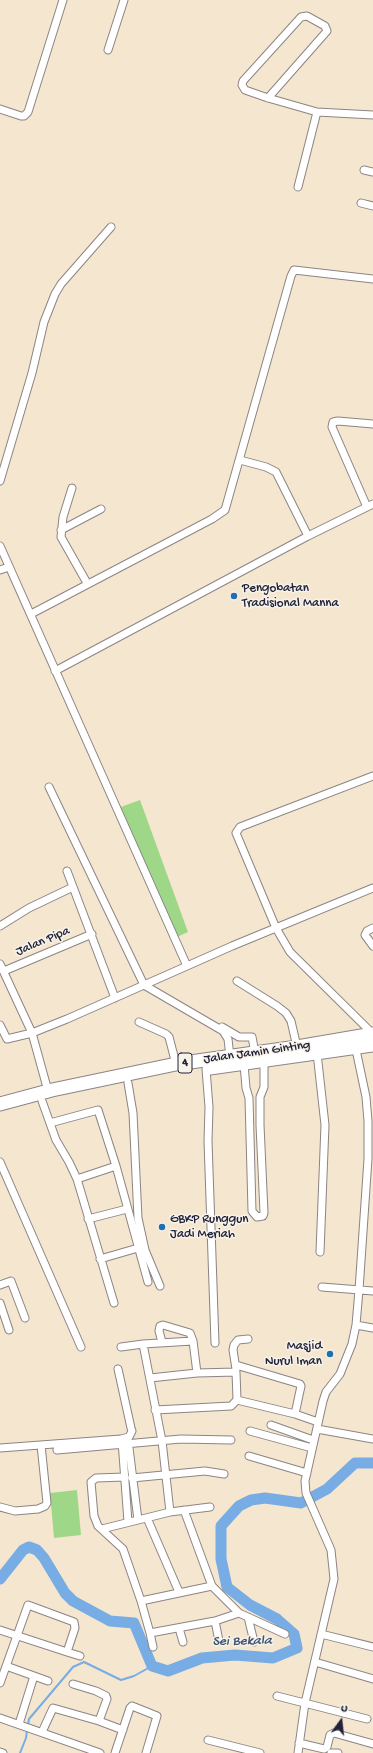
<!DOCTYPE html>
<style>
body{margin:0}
#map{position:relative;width:373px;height:1753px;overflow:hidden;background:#f5e6cf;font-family:"Gochi Hand",sans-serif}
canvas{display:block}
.north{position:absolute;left:321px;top:1701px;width:40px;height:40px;-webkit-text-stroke:3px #f7f3e8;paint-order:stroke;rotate:15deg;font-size:11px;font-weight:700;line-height:16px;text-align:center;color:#22223b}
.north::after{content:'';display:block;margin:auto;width:14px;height:18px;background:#22223b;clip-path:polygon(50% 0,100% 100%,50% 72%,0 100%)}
</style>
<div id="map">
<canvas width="373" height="1753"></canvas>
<div class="north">U</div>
</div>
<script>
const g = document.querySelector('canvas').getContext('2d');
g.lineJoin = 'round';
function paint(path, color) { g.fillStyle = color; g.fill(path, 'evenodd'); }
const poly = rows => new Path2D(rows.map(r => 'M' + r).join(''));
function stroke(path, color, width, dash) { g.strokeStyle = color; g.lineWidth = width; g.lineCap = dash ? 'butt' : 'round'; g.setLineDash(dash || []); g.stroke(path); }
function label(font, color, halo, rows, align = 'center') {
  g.font = font + ' "Gochi Hand",sans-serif'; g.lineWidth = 3; g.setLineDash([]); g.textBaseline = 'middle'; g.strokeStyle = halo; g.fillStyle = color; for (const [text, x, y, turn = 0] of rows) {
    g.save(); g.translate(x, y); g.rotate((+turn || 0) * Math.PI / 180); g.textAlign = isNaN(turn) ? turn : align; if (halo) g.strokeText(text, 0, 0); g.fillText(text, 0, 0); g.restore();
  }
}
const green = poly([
 [140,800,188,932,177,937,118,808],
 [77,1490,81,1535,54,1538,50,1493]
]);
const stream = poly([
 [28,1725,29,1719,73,1667,84,1662,121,1680,134,1676,152,1666],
 [20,1753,26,1738,27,1730]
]);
const river = poly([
 [0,1579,23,1550,29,1547,37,1550,44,1558,65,1593,73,1601,110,1621,134,1623,152,1666,168,1671,202,1658,235,1655,273,1658,297,1648,294,1634,277,1619,250,1605,227,1587,221,1559,221,1526,239,1506,251,1500,265,1498,301,1503,327,1489,355,1463,373,1463]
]);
const street = poly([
 [108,50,124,0],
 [268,98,327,31,325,26,307,16,301,17,243,81,242,85,245,90,268,98,317,112,373,115],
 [0,109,21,116,24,116,28,112,63,0],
 [364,170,373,172],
 [298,187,317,112],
 [361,203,373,206],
 [240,460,266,467,276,472,308,536],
 [0,481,32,373,44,322,55,294,61,284,111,227],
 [72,488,63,517,61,537,87,583],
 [367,507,332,427,333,422,338,421,373,424],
 [61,530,101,509],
 [0,546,187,966,232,946,373,888],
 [0,570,9,567],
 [31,614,212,519,225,510,291,276,294,270,373,279],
 [55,671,308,536,373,504],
 [49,787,144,985,223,1031,228,1039,230,1057],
 [67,871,115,998],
 [0,926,29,908,73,887],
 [373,928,367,931,365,935,373,946],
 [0,964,32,1033,48,1091],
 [4,971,92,934],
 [237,981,277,1006,286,1013,291,1021,297,1047],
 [139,1022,166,1034,169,1037,176,1064],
 [0,1025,7,1039,32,1033,67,1019,187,966],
 [222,1027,239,1037,252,1037,255,1053],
 [373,1034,290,952,276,928,236,833,240,827,373,776],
 [317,1053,325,1125,320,1252],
 [244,1064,246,1088,249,1098,252,1211,257,1217,263,1216,264,1213,260,1125,260,1097,264,1087,264,1062],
 [206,1069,209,1107,208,1141,215,1343],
 [128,1083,133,1113,138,1218,145,1250,160,1286],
 [42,1101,56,1140,69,1162,77,1179,114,1303],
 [50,1123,98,1110,116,1166,148,1282],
 [0,1162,81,1347],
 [77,1179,116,1166],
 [88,1219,127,1209],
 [100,1259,138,1248],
 [0,1285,11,1281,25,1318],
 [322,1287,373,1291],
 [0,1303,9,1330],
 [356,1325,373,1328],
 [162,1342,159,1331,160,1326,163,1325,190,1333,193,1341,197,1373],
 [121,1347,143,1344],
 [236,1365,300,1384,301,1386,295,1414],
 [236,1369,233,1350,234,1345,238,1340,248,1339],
 [150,1378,197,1373,236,1372,237,1400],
 [155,1410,231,1406,237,1400,295,1414,318,1422],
 [271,1425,313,1440],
 [317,1429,373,1439],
 [250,1431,312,1448],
 [128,1440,138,1520],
 [122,1441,128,1522],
 [0,1448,121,1439,129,1437,132,1431,131,1428,118,1369],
 [57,1450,181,1439,231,1440],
 [249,1456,307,1473],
 [125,1477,96,1478,91,1482,94,1516,98,1526,123,1549,141,1601,212,1586,239,1613,285,1634],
 [132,1478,205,1471,224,1474],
 [0,1507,15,1511,38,1509,45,1506,47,1503,41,1445],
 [184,1510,212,1586],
 [170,1512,162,1441,143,1344,193,1341],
 [147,1518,179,1592],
 [102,1529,170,1512,210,1507],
 [141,1601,150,1633,215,1621,239,1613],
 [248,1617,254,1642],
 [215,1621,219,1641],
 [179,1628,183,1642],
 [0,1630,67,1652],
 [150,1633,153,1647],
 [321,1634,373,1647],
 [315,1662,373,1679],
 [6,1666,48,1681],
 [0,1683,28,1605,74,1622,75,1628,67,1652,80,1656],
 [73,1684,96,1691,106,1696,107,1699,99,1721],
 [277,1696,367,1719],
 [0,1718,100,1753],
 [19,1724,34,1676],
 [42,1732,53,1708,99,1721,123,1730],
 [208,1740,260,1753],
 [299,1743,324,1749,327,1747,330,1735,334,1733,373,1744],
 [0,1752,3,1753],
 [115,1753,130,1708,132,1706,157,1716,146,1753],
 [298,1753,305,1703,334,1579,331,1550,306,1493,305,1481,323,1401,326,1392,340,1374,352,1344,356,1325,359,1290,368,1159,368,1121,366,1097,355,1045],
 [331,1753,338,1753]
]);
const highway = poly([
 [210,1068,373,1045],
 [0,1104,52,1090,176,1064,297,1047,373,1034]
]);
const markers = [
 [234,596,4,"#1f6fb2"],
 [162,1227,4,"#1f6fb2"],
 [330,1354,4,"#1f6fb2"]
];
const shields = [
 [185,1063,14]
];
const shieldNames = [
 ["4",185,1063]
];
const poiNames = [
 ["Pengobatan",242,589],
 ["Tradisional Manna",242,604],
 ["GBKP Runggun",170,1220],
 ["Jadi Meriah",170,1235],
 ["Masjid",322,1347,"right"],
 ["Nurul Iman",322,1362,"right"]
];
const streetNames = [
 ["Jalan Pipa",43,942,-23],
 ["Jalan Jamin Ginting",257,1053,-8]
];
const waterNames = [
 ["Sei Bekala",242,1642,-1]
];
paint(green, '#9fd789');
stroke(stream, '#77ace4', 2);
stroke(river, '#77ace4', 11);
stroke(street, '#8c8485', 9);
stroke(highway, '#8c8485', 15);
stroke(street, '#fff', 7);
stroke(highway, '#fff', 13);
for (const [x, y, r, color] of markers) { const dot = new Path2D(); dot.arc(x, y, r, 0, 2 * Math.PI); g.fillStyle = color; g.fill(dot); stroke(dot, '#f7f3e8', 1.5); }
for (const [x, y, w] of shields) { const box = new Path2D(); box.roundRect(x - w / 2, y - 10, w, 20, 3); g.fillStyle = '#f7f3e8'; g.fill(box); stroke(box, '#22223b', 1); }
label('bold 12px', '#22223b', null, shieldNames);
label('13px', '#22223b', '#f7f3e8', poiNames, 'left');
label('13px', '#22223b', '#f7f3e8', streetNames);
label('italic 14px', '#405276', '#f7f3e8', waterNames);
</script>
